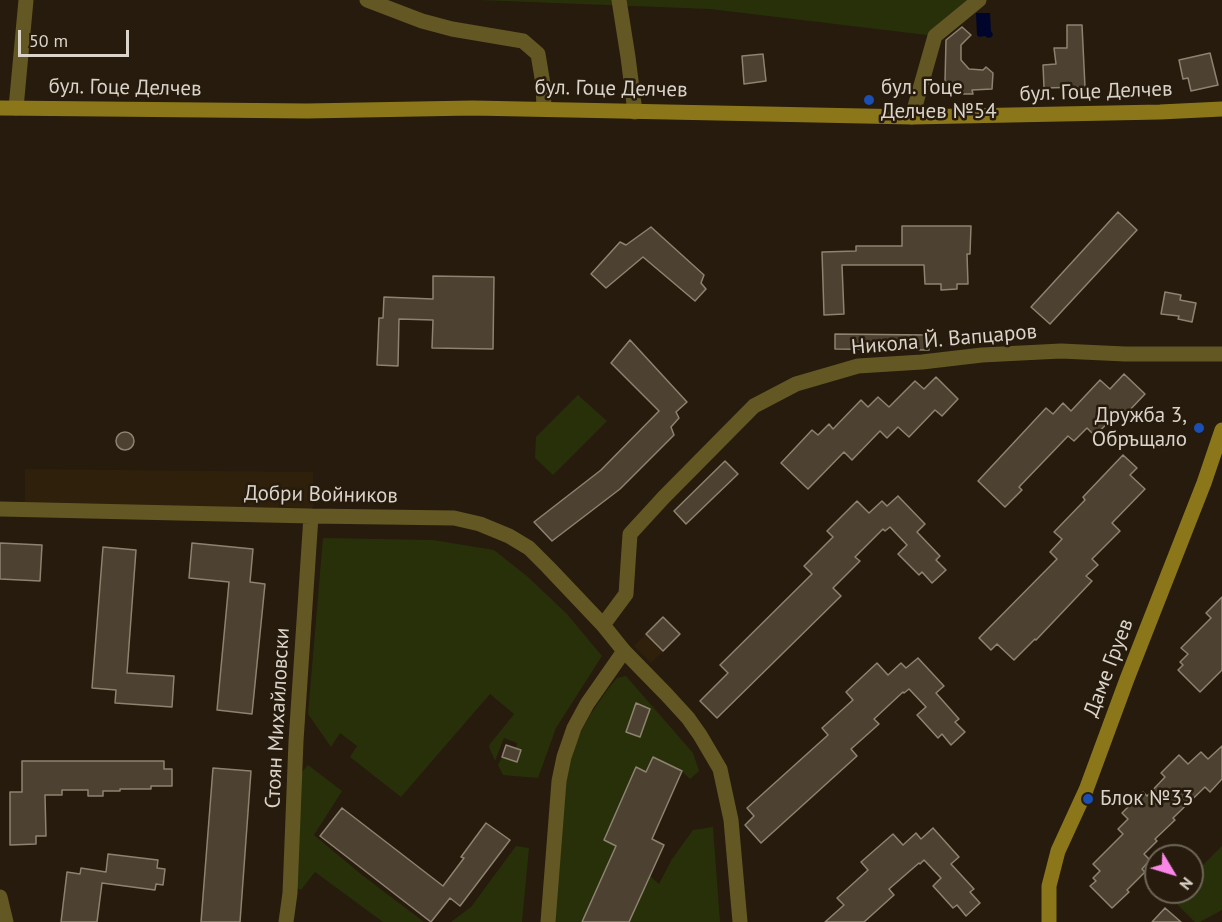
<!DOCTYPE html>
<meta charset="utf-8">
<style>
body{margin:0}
#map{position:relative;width:1222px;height:922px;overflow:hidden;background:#261b0c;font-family:"PT Sans",sans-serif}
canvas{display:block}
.north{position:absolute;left:1144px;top:844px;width:60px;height:60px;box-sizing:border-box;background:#261b0c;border:2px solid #6e6558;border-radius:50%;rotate:128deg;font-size:16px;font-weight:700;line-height:24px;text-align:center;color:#dbd4ca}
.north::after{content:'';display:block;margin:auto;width:21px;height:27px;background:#fa87e7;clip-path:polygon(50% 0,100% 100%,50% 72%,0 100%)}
.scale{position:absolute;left:18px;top:30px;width:111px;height:27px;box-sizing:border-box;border:3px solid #dbd4ca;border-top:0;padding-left:8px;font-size:18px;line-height:21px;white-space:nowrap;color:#dbd4ca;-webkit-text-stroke:4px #261b0c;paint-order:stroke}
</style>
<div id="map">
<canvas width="1222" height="922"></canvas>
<div class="north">N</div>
<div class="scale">50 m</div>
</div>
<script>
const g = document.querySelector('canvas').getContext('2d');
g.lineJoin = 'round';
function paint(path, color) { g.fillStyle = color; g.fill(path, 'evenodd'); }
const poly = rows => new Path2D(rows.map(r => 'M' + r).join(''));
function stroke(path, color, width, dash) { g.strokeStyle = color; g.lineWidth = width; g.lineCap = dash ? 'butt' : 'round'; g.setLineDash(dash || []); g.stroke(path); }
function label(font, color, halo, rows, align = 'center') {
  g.font = font + ' "PT Sans",sans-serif'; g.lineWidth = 5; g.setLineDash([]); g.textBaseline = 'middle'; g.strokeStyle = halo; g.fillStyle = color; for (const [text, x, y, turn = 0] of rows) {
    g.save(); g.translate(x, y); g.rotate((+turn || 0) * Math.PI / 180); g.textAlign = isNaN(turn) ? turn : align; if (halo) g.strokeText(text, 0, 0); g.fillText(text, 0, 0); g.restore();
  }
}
const built = poly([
 [25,469,313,472,313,508,25,505],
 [663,617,680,634,651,663,634,646]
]);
const green = poly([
 [478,0,979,0,935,36,710,9],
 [578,395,607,421,553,475,535,458,536,437],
 [323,538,433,540,494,550,528,577,567,614,602,656,556,728,538,778,503,775,498,765,502,757,517,762,521,750,516,748,517,743,504,738,495,761,489,747,490,744,514,714,490,694,401,797,350,757,357,746,340,733,331,747,308,714],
 [626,676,693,753,699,771,690,779,682,771,653,757,646,772,636,768,604,840,616,846,582,922,553,922,564,783,572,757,577,739,590,715,608,689,617,678],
 [308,765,342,791,314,835,362,875,424,922,383,922,315,872,301,890,291,885,301,773],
 [713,827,720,922,629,922,650,876,659,884,672,859,693,830],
 [516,846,529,848,522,922,451,922,471,907],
 [1222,846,1222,910,1200,922,1195,922,1170,897,1175,892,1192,892,1192,876]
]);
const water = poly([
 [976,13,990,13,991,31,993,34,992,37,988,38,985,36,979,37,977,35]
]);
const building = poly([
 [1067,25,1082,25,1085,87,1044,88,1043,65,1056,64,1054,48,1067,48,1067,25],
 [962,27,971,35,961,45,961,60,969,69,983,70,986,67,993,73,992,89,972,90,973,94,962,94,961,90,954,91,945,81,946,40,962,27],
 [1210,53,1218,85,1191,91,1188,78,1183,79,1179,60,1210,53],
 [763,54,766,81,744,84,742,56,763,54],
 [1118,212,1137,230,1050,324,1031,307,1118,212],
 [902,226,971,226,970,254,967,254,968,284,957,284,957,289,941,290,941,284,925,284,924,265,842,265,844,314,824,315,822,252,856,251,856,246,902,246,902,226],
 [651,227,704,275,701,283,706,289,695,301,643,257,606,288,591,274,620,242,626,245,651,227],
 [433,276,494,277,493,349,432,348,433,320,399,319,398,366,377,365,379,318,383,318,384,297,433,299,433,276],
 [1165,292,1181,295,1180,300,1196,303,1192,322,1178,319,1179,316,1161,314,1165,292],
 [835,334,929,335,929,350,835,349,835,334],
 [630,340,687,402,676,412,679,418,671,427,674,435,620,489,552,541,534,522,601,470,659,411,611,363,630,340],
 [1124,374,1145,394,1126,414,1121,409,1095,436,1087,428,1074,441,1068,436,1019,487,1022,490,1005,507,978,481,1046,408,1053,414,1063,403,1071,411,1100,380,1110,389,1124,374],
 [936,377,958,399,942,416,935,410,909,437,898,427,887,438,880,431,852,460,844,452,808,489,781,463,812,430,818,435,829,424,833,429,861,400,868,407,878,397,889,407,915,381,924,389,936,377],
 '116 441a9 9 0 1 1 18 0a9 9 0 1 1-18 0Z',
 [1123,455,1137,468,1130,475,1145,489,1112,523,1120,531,1092,559,1098,565,1086,576,1092,581,1036,640,1035,639,1014,660,997,644,991,650,979,638,1057,559,1050,552,1062,539,1054,532,1085,500,1083,497,1123,455],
 [725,461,738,474,686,524,674,511,725,461],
 [898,496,925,524,917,532,940,556,936,560,946,570,932,583,922,572,919,575,898,554,907,545,890,527,885,531,883,529,855,557,860,561,833,588,841,596,717,718,700,701,728,673,720,665,812,574,804,566,833,537,827,531,857,501,869,513,882,501,887,506,898,496],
 [0,543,42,545,40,581,0,579,0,543],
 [192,543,253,549,250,582,265,584,252,714,217,710,229,582,189,578,192,543],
 [103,547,136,550,127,673,174,676,172,707,115,703,116,690,92,688,103,547],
 [1222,597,1222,670,1200,692,1178,670,1183,665,1180,662,1188,654,1181,648,1211,618,1206,613,1222,597],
 [663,617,680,634,663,651,646,634,663,617],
 [918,658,944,686,936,693,959,719,955,722,965,732,951,745,942,734,938,738,917,715,926,707,909,689,904,693,903,692,874,719,879,724,851,749,857,756,761,843,745,825,754,816,747,808,828,735,822,728,853,700,846,692,877,663,888,675,901,663,906,668,918,658],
 [636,703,650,709,640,737,626,732,636,703],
 [506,745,521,750,517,762,502,757,506,745],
 [1222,746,1222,779,1210,792,1205,787,1173,818,1175,820,1155,839,1157,841,1144,854,1150,860,1142,869,1145,872,1127,890,1129,892,1112,908,1090,886,1096,881,1093,878,1100,871,1093,864,1123,834,1118,829,1128,819,1122,813,1143,792,1147,796,1165,777,1161,773,1179,755,1188,764,1201,752,1208,759,1222,746],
 [653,757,682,771,652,839,664,845,629,922,582,922,616,846,604,840,636,767,646,772,653,757],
 [22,761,164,761,164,769,172,769,172,786,151,786,151,789,120,789,120,791,103,791,103,796,88,796,88,790,62,790,62,795,45,795,46,836,36,836,36,844,10,845,10,792,22,792,22,761],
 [213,768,251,771,240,922,201,922,213,768],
 [342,808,443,886,464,858,461,857,486,823,510,840,460,906,450,898,431,922,320,836,342,808],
 [933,828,959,857,951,864,974,889,970,892,980,903,966,916,957,905,953,908,933,886,941,878,924,860,920,864,919,863,889,889,894,895,864,922,825,922,844,905,837,898,868,870,861,862,893,834,903,845,916,833,921,839,933,828],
 [108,854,158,860,157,868,165,869,163,885,156,884,155,890,102,883,97,922,61,922,67,872,80,874,81,868,106,872,108,854],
 [1165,908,1181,922,1152,922,1165,908]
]);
const minor = poly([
 [367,0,422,21,452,29,523,41,538,54,543,84,544,109],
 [619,0,628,57,635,112],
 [16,108,26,0],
 [912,117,935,36,979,0],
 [0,509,311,516,454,518,480,524,509,536,529,548,548,567,603,625,624,651,666,694,688,718,700,735,720,769,731,820,740,922],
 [603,625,626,594,630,534,664,497,754,406,796,384,858,366,922,362,982,355,1061,351,1125,354,1222,354],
 [0,897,6,922],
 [286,922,290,893,296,741,311,516],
 [548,922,559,781,564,757,574,728,587,704,624,651]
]);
const secondary = poly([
 [0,108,307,111,473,108,912,117,1160,112,1222,109],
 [1049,922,1049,886,1058,851,1086,790,1127,679,1204,483,1222,430]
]);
const markers = [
 [869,100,6,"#1a4fb4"],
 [1199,428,6,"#1a4fb4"],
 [1088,799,6,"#1a4fb4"]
];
const streetNames = [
 ["бул. Гоце Делчев",125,88,1],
 ["бул. Гоце Делчев",611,89,1],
 ["бул. Гоце Делчев",1096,92,-2],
 ["Никола Й. Вапцаров",944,340,-5],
 ["Добри Войников",321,495,1],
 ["Даме Груев",1109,668,-69],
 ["Стоян Михайловски",278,718,-87]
];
const poiNames = [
 ["бул. Гоце",881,88],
 ["Делчев №54",881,112],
 ["Дружба 3,",1187,416,"right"],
 ["Обръщало",1187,440,"right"],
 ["Блок №33",1100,799]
];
paint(built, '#2e200a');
paint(green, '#28300a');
paint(water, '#00062b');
paint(building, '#4d4231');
stroke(building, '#8e8370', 1.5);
stroke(minor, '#635724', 15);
stroke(secondary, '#8b771a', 15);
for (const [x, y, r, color] of markers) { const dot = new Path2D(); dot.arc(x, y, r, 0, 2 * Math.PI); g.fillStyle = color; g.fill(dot); stroke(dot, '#261b0c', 2); }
label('21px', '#dbd4ca', '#261b0c', streetNames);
label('21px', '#dbd4ca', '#261b0c', poiNames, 'left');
</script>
